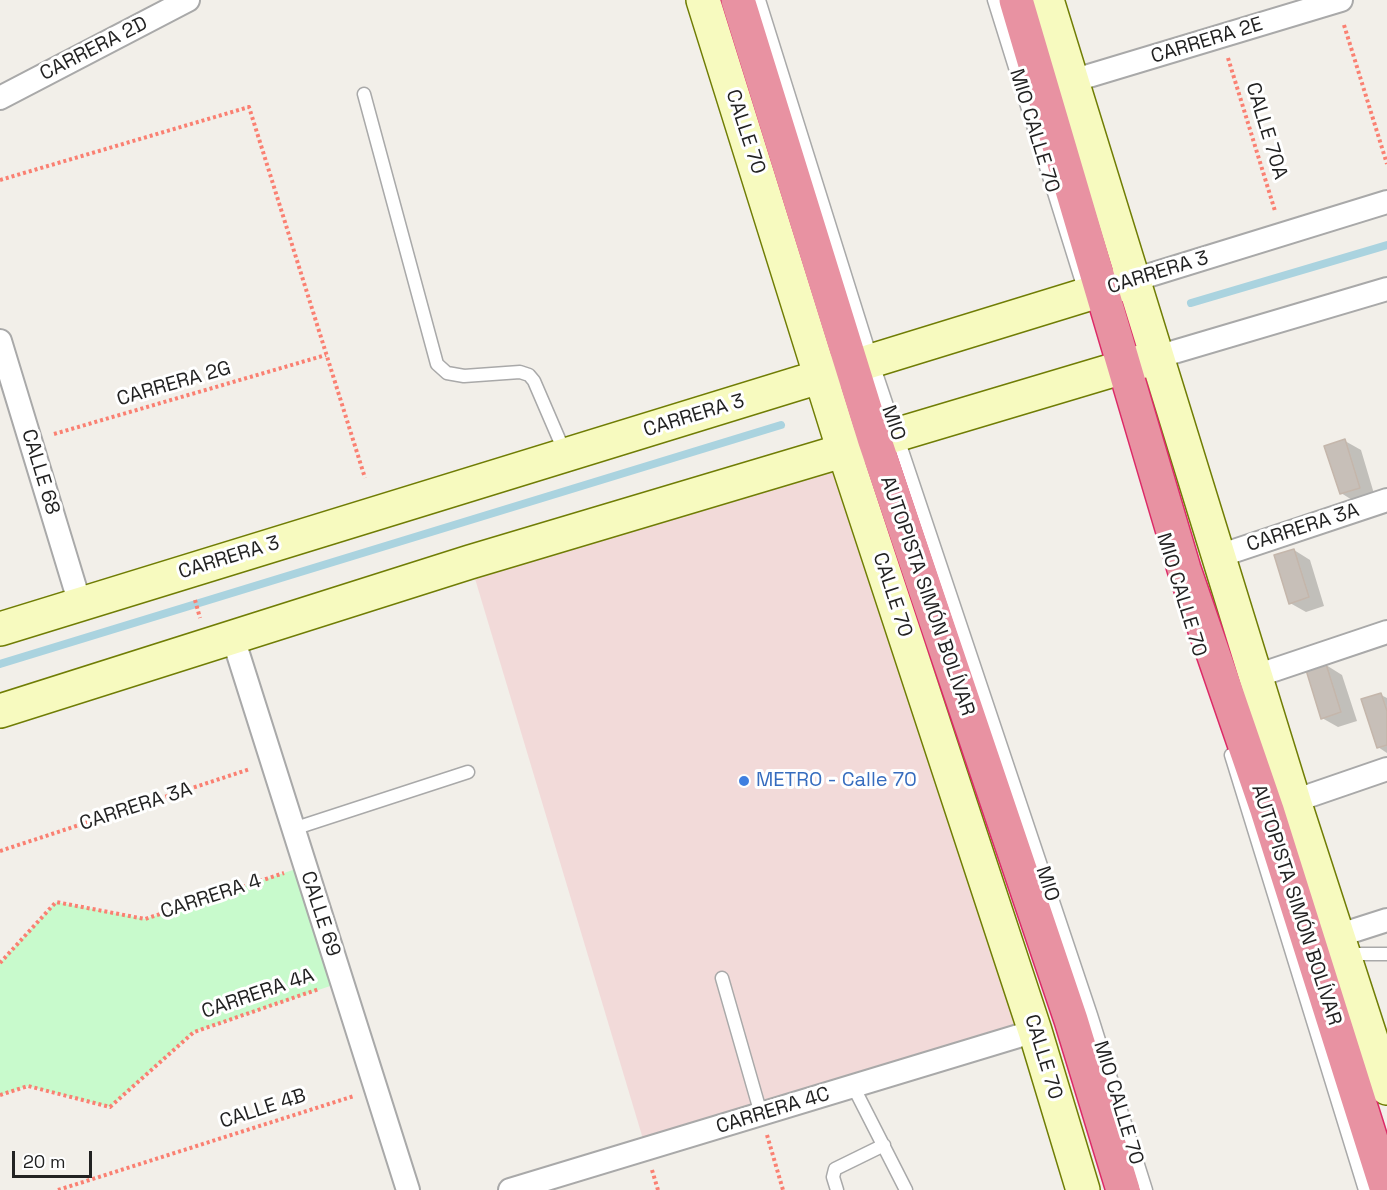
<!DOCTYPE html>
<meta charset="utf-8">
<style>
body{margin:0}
#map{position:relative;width:1387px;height:1190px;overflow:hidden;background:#f2efe9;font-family:"Space Grotesk",sans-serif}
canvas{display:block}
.scale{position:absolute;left:12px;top:1151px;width:80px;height:27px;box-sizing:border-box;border:3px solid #222;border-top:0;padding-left:8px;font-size:18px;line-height:21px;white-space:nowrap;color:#222;-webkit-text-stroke:4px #fff;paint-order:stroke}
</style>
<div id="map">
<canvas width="1387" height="1190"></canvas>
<div class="scale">20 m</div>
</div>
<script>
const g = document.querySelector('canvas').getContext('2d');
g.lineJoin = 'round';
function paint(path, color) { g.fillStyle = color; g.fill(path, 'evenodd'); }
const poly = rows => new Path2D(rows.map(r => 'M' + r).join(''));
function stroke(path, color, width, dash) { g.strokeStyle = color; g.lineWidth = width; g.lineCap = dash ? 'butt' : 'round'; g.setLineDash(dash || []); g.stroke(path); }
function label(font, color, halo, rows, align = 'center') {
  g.font = font + ' "Space Grotesk",sans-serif'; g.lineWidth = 6; g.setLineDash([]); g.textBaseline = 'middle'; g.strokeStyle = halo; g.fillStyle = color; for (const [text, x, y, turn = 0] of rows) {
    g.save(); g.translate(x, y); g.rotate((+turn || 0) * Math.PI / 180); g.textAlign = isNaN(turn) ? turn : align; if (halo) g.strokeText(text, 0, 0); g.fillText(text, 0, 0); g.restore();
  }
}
const commercial = poly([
 [844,451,1035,1031,646,1149,470,562]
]);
const park = poly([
 [305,866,342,982,194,1032,110,1107,28,1086,0,1095,0,963,56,902,145,919]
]);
const shadow = poly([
 [1345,441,1361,450,1375,497,1357,503,1341,493],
 [1294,550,1310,560,1324,606,1306,612,1290,603],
 [1326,665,1342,675,1357,721,1338,727,1322,718],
 [1381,695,1387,698,1387,753,1378,747]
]);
const stream = poly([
 [1191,303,1387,245],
 [0,664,781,425]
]);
const building = poly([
 [1345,439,1360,488,1340,494,1324,446,1345,439],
 [1294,549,1309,597,1289,604,1274,555,1294,549],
 [1326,664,1341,712,1321,719,1306,670,1326,664],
 [1381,693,1387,711,1387,745,1377,748,1361,699,1381,693]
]);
const path = poly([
 [1344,25,1387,164],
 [1228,58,1275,211],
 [0,180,249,107,365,478],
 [54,434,326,355],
 [195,600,200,618],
 [0,851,250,769],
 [0,963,56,902,145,919,284,873],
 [0,1095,28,1086,110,1107,194,1032,319,989],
 [767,1135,783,1190],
 [652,1170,658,1190],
 [58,1190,354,1096]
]);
const lane = poly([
 [759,0,872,361,1091,1015,1146,1190],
 [994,0,1085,292],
 [364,94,437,364,447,373,464,376,520,372,529,375,534,381,565,453],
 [1231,755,1365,1190],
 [293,829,468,772],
 [1346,954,1387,954],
 [722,978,761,1114],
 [853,1086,906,1190],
 [837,1190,833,1177,835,1169,884,1145]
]);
const street = poly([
 [1072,81,1341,0],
 [0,98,188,0],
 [1134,280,1387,202],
 [0,341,80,604],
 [1157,357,1387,289],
 [1219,556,1387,500],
 [233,638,408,1190],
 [1256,676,1387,632],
 [1294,801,1387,769],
 [1337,936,1387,920],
 [510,1190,1035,1031]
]);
const secondary = poly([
 [703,0,844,451,1035,1031,1083,1190],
 [1047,0,1294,801,1387,1088],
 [0,629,1134,280],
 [0,711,470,562,1157,357]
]);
const highway = poly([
 [738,0,875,441,1071,1020,1123,1190],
 [1016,0,1184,569,1267,810,1387,1190]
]);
const markers = [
 [744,781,6,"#3f7fe0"]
];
const streetNames = [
 ["CARRERA 2E",1207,41,-17],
 ["CARRERA 2D",94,49,-27],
 ["MIO CALLE 70",1034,131,73],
 ["CALLE 70A",1266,131,73],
 ["CALLE 70",745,132,72],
 ["CARRERA 3",1158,273,-17],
 ["CARRERA 2G",174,384,-16],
 ["CARRERA 3",694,416,-17],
 ["MIO",893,423,71],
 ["CALLE 68",40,472,73],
 ["CARRERA 3A",1303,528,-18],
 ["CARRERA 3",229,558,-17],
 ["CALLE 70",892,595,72],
 ["MIO CALLE 70",1181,595,73],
 ["AUTOPISTA SIMÓN BOLÍVAR",927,596,71],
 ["CARRERA 3A",136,807,-18],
 ["MIO",1047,884,72],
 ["CARRERA 4",211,897,-18],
 ["AUTOPISTA SIMÓN BOLÍVAR",1296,905,72],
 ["CALLE 69",320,914,72],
 ["CARRERA 4A",258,994,-19],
 ["CALLE 70",1043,1057,73],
 ["MIO CALLE 70",1118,1103,73],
 ["CALLE 4B",263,1109,-18],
 ["CARRERA 4C",773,1111,-17]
];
const shopNames = [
 ["METRO - Calle 70",756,781]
];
paint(commercial, '#f2dad9');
paint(park, '#c8facc');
paint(shadow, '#0003');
stroke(stream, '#aad3df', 8);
paint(building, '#c7bfb8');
stroke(building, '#c4b6ab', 1.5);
stroke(lane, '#a9a9a9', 15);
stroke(street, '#a9a9a9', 26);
stroke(secondary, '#707d05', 36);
stroke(highway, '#dc2a67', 36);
stroke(path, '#fa8072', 4, [3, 3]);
stroke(lane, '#fff', 12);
stroke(street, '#fff', 22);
stroke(secondary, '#f7fabf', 33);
stroke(highway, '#e892a2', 33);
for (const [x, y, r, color] of markers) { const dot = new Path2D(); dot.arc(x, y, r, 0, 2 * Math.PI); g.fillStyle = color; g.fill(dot); stroke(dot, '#fff', 2); }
label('20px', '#222', '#fff', streetNames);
label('20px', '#366cbe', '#fff', shopNames, 'left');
</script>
